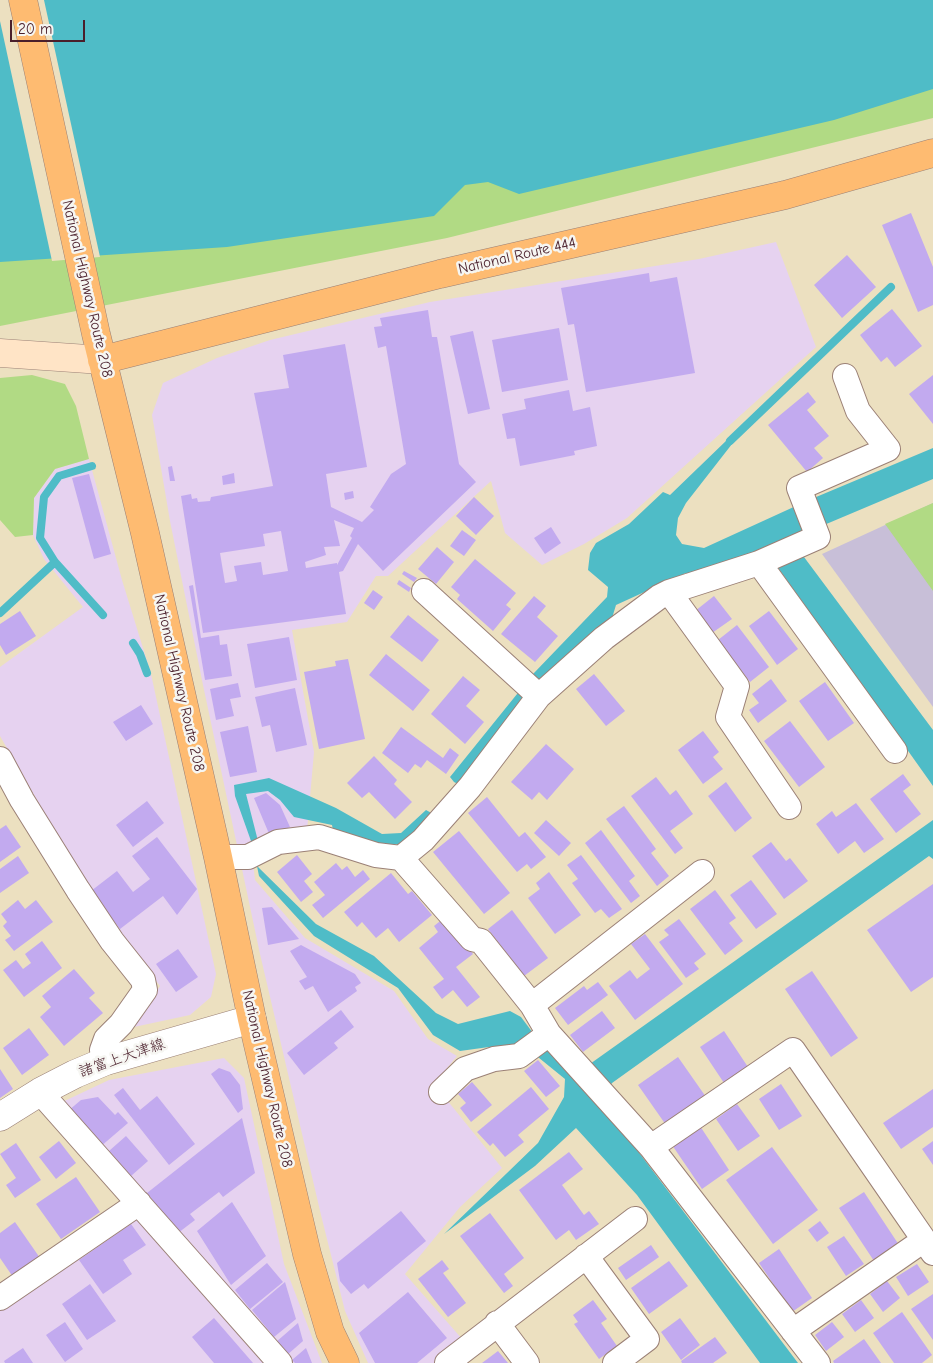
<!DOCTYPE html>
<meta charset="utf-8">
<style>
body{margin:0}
#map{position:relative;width:933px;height:1363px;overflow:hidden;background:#ece0c0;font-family:"Comic Neue",sans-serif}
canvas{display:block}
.scale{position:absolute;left:10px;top:20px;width:75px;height:22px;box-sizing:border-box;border:2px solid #4a1f2b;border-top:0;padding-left:6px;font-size:15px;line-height:18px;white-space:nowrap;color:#4a1f2b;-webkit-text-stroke:4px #f6f6f2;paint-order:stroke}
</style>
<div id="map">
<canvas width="933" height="1363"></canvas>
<div class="scale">20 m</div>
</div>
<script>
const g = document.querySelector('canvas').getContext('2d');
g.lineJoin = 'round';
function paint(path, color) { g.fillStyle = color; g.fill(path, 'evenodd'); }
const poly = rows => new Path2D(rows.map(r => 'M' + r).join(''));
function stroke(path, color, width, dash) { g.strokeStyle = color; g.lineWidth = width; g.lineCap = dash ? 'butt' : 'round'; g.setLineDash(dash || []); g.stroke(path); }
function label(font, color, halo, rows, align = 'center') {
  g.font = font + ' "Comic Neue","Klee One",sans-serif'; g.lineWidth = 5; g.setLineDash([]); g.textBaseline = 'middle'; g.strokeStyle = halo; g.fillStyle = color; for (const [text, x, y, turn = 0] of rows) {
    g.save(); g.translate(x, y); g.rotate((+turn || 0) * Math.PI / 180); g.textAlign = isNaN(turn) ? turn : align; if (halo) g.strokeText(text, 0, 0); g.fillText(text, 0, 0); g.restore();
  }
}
const built = poly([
 [776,242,816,347,627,518,584,544,542,565,505,533,491,481,388,576,376,576,347,622,292,630,314,752,307,831,251,846,255,880,305,938,394,991,428,1039,457,1056,434,1084,502,1168,460,1207,405,1274,463,1340,452,1363,368,1363,345,1311,321,1215,260,954,203,685,170,521,152,415,163,383,217,358,270,340,430,302,699,259],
 [89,459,122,580,151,674,216,974,211,997,190,1015,134,1027,160,986,119,934,86,885,0,736,0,667,83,607,44,559,33,535,34,498,55,469],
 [224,1058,244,1078,284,1264,322,1363,286,1363,56,1105,109,1080],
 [137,1212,264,1363,0,1363,0,1307]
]);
const industrial = poly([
 [933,503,933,707,822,554]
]);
const green = poly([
 [933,69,933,118,447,238,0,326,0,235,455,151],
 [32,375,65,384,76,406,89,459,55,469,34,498,33,535,15,537,0,520,0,378],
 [933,503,933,591,885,524]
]);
const water = poly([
 [0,0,933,0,933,89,834,120,519,194,488,182,465,185,434,216,227,247,0,262],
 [728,439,732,444,686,503,678,518,676,535,682,544,704,548,809,500,933,448,933,479,805,533,801,553,933,730,933,786,764,548,700,573,686,573,616,605,609,628,458,784,454,782,450,777,534,673,607,597,608,587,588,570,590,553,596,543,629,524,663,492,670,495],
 [269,778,336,808,382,834,401,833,426,810,435,815,400,844,380,845,334,835,332,825,294,817,280,800,268,791,246,794,258,841,251,841,235,796,234,785],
 [933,820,933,859,929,856,612,1083,598,1106,634,1146,798,1363,760,1363,637,1195,576,1128,535,1166,444,1234,538,1143,564,1097,565,1079,528,1049,517,1046,489,1047,460,1051,433,1035,398,988,314,936,259,876,257,866,316,924,374,956,436,1013,458,1024,510,1011,521,1017,539,1041,573,1076]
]);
const pier = poly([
 [0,0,44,0,100,257,52,261,0,21]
]);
const stream = poly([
 [730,441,891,287],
 [92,466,59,476,44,497,40,538,55,562,103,615],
 [0,613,55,562],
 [133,643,140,654,147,673]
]);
const building = poly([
 [911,213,933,267,933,305,918,312,882,225],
 [847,255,876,287,842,318,814,285],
 [649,273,650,282,677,277,695,373,586,392,574,324,568,325,561,288],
 [892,309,922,346,895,367,887,357,881,362,860,335],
 [428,310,432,337,437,337,459,464,476,482,383,571,358,544,343,571,339,572,346,614,203,633,181,496,191,494,192,499,197,498,198,502,210,501,211,497,273,486,254,393,289,388,283,355,345,344,367,467,326,474,331,507,362,522,374,510,370,507,391,474,406,464,386,346,378,348,374,327,382,326,380,318],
 [334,520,354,528,350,536,352,538,337,565,337,563,306,568,305,562,326,555,324,547,340,546],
 [281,531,288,571,263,575,261,562,234,566,237,581,225,583,220,553,265,546,263,534],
 [559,328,568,380,502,392,492,340],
 [473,331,490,409,468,414,450,336],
 [933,375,933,424,909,394],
 [569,390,573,411,590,407,597,446,574,451,575,455,520,466,515,438,507,439,502,414,526,409,524,399],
 [808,392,816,402,807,410,829,436,814,448,823,458,807,472,768,425],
 [172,466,175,481,170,481,168,467],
 [234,473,235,483,223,485,222,476],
 [89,474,111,554,94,559,72,478],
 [353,491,354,498,345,500,344,493],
 [474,497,494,516,476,535,456,516],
 [551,527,561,543,545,554,534,538],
 [462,530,476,540,464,556,450,546],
 [437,547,454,562,436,584,418,569],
 [475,559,516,593,506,605,511,609,493,631,457,599,460,595,451,587],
 [404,571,417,578,414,582,402,574],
 [399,580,411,588,409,592,397,584],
 [193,585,201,638,219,635,220,645,227,644,232,676,205,680,189,586],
 [373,590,383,597,374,610,364,603],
 [534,596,546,606,537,617,558,636,535,662,501,634],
 [714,596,732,619,712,633,695,611],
 [20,611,36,636,6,655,0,645,0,624],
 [769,611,798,649,777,665,749,626],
 [408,615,439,640,422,662,390,637],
 [737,625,769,667,750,682,718,640],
 [289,637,297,680,255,688,247,644],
 [386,654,430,690,413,711,369,675],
 [348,659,365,739,319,749,304,672,336,666,335,661],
 [594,674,625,711,606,726,576,689],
 [463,676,480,690,466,706,484,722,465,744,431,714],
 [771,679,787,701,758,723,749,710,759,703,752,694],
 [825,682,854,723,828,741,799,701],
 [238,683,241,697,230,699,234,716,216,720,210,689],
 [295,688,307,745,276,752,270,725,262,727,255,697],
 [141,705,153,724,126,741,113,722],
 [790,721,825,767,799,787,764,741],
 [248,726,257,772,230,777,220,732],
 [401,727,443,758,450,748,459,755,446,774,427,760,421,768,415,764,408,773,382,753],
 [703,731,719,752,713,757,723,769,703,784,678,750],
 [546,744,574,769,547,800,539,792,532,800,511,782],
 [374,756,397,780,394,784,412,802,395,819,369,792,362,798,347,783],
 [903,774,911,785,903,791,921,814,896,833,870,799],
 [656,777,670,795,676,790,693,814,670,831,683,848,675,854,631,796],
 [726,782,752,818,735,832,708,796],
 [266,793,280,805,290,827,270,836,254,798],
 [487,797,519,837,525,832,546,857,531,869,527,864,517,872,468,813],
 [147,801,164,823,133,847,116,825],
 [856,803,884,839,864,853,855,841,838,854,816,824,832,811,836,817],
 [624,806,656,849,651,853,669,876,657,886,606,819],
 [546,820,571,843,559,856,534,833],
 [6,825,21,847,0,862,0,829],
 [601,830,635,876,629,881,640,896,631,903,585,843],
 [459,831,510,893,484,914,433,852],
 [157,837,197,889,177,915,163,896,120,929,91,891,117,871,133,892,150,879,132,856],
 [771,842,786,861,790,858,808,881,784,899,752,856],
 [297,855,312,874,304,881,313,892,301,902,277,872],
 [581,855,622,909,609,918,601,909,595,913,572,883,578,879,567,865],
 [18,856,29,873,0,893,0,869],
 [336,863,342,870,347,866,355,877,363,870,370,879,323,918,312,905,325,895,314,882],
 [549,872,581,915,555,934,528,898,540,889,536,883],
 [391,873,408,894,412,891,432,915,399,942,388,928,376,938,362,922,357,927,344,912],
 [751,880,777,914,756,929,730,895],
 [933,884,933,977,911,992,867,930],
 [715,890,736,918,729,923,743,941,725,955,690,909],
 [18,900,25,909,36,900,53,922,14,951,5,940,11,936,3,926,7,922,1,914],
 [272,907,299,939,268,945,262,908],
 [512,910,548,958,524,976,488,929],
 [444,918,473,954,456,967,480,997,467,1007,453,990,442,999,433,987,444,979,419,948,438,932,434,926],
 [679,919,706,954,694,963,699,969,686,978,659,942,669,935,664,930],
 [645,934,683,984,635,1020,609,986,630,970,637,979,650,969,631,944],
 [42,941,62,968,24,997,3,970,16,960,23,969,31,963,25,954],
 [301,945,355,974,361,983,355,987,357,991,328,1012,313,986,305,990,299,981,307,977,290,951],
 [178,949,198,977,176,992,156,964],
 [74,969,95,993,89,998,103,1013,64,1046,40,1017,51,1007,42,996],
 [812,971,858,1038,831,1057,785,989],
 [598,982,608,995,568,1025,555,1008,584,986,587,990],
 [341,1010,354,1027,334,1043,338,1048,304,1075,287,1053],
 [602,1011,615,1028,583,1052,570,1035],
 [29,1028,49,1055,22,1075,3,1048],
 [724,1031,748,1067,724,1083,700,1047],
 [678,1057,706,1097,666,1125,638,1085],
 [538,1060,560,1086,546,1097,524,1071],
 [219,1068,230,1072,240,1085,243,1109,238,1113,211,1074],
 [0,1069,13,1089,0,1098],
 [472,1082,492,1105,471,1122,460,1108,466,1103,458,1094],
 [781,1084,802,1116,779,1130,759,1099],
 [531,1087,549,1109,518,1135,524,1142,505,1157,493,1143,490,1146,477,1132],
 [123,1088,140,1110,157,1096,195,1144,169,1165,114,1095],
 [933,1089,933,1127,901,1149,883,1123],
 [98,1097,115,1115,118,1112,128,1123,100,1147,68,1111,81,1100],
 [737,1104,760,1136,738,1151,716,1119],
 [242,1118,255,1173,223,1197,219,1192,190,1214,195,1220,178,1233,147,1193],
 [700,1126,729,1170,702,1189,672,1145],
 [126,1136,148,1161,131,1176,109,1151],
 [59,1141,76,1163,56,1179,39,1157],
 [933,1141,933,1165,922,1149],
 [16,1143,41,1180,15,1198,6,1185,16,1178,0,1154],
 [772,1147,818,1210,773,1244,726,1180],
 [569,1152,583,1169,562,1185,584,1215,589,1211,599,1224,576,1240,569,1230,556,1240,519,1190],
 [76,1177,100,1212,61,1239,36,1204],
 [864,1192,899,1245,874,1261,839,1208],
 [232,1202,266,1256,231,1285,197,1231],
 [401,1211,426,1241,368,1289,364,1284,351,1294,340,1281,337,1263],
 [490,1213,524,1258,504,1274,513,1286,504,1293,460,1236],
 [820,1221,829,1233,817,1242,808,1230],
 [15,1222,40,1258,13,1277,0,1258,0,1233],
 [131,1224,146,1245,123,1260,132,1274,103,1294,79,1260],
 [844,1236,864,1264,846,1276,827,1247],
 [651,1245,659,1257,626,1280,618,1268],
 [779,1249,812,1298,792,1312,759,1263],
 [442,1260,449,1269,443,1273,466,1303,448,1317,418,1279],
 [669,1261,688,1286,649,1314,631,1288],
 [267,1263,283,1282,250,1309,235,1290],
 [917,1264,929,1282,908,1296,896,1277],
 [887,1281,900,1298,883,1312,870,1294],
 [285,1282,296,1319,274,1337,252,1310],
 [90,1284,116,1321,87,1340,62,1304],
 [408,1292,447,1338,417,1363,375,1363,359,1333],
 [933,1294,933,1340,911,1309],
 [593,1300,607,1319,601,1323,617,1346,599,1359,574,1324,578,1322,573,1315],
 [861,1300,874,1318,855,1332,842,1314],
 [902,1312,932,1355,922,1363,894,1363,873,1333],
 [214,1318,253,1363,214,1363,192,1337],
 [680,1318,700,1345,681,1360,661,1332],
 [65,1322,83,1349,65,1362,46,1335],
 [832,1322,844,1337,826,1351,815,1335],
 [298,1323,303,1341,287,1355,276,1342],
 [715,1337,727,1353,713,1363,682,1363,681,1361],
 [864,1339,881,1363,834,1363,833,1361],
 [23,1348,33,1363,5,1363,4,1361],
 [306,1348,312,1363,295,1363,292,1360],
 [498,1351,508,1363,482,1363]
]);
const minor = poly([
 [759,563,818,537,799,488,888,449,858,411,845,376],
 [424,591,539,696],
 [669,592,737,686,728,717,789,807],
 [0,759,22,800,78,890,112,941,143,980,145,990,121,1024,106,1039,102,1050,106,1061],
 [218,857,248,857,278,842,319,837,376,855,401,858,423,840,470,787,539,696,604,638,659,597,669,592,759,563,895,751],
 [401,858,472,939,481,941,532,1005,549,1034,651,1147,818,1363],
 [532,1005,702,872],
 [40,1092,280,1363],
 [441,1092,465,1069,494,1059,519,1056,549,1034],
 [651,1147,793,1050,933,1253],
 [586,1256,647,1339,615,1363],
 [0,1298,139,1203],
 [497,1323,527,1363],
 [793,1331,924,1240],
 [447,1363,635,1219]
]);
const tertiary = poly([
 [0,1117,40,1092,75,1074,106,1061,252,1019]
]);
const secondary = poly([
 [0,353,102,360]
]);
const trunk = poly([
 [23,0,96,334,145,533,218,857,252,1019,307,1254,330,1332,345,1363],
 [102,360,440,274,785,195,933,153]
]);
const streetNames = [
 ["National Route 444",517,256,-13],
 ["National Highway Route 208",87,289,77],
 ["National Highway Route 208",179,683,77],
 ["諸富上大津線",122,1058,-19],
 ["National Highway Route 208",267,1079,77]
];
paint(built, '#e6d2f0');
paint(industrial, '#c8bfd8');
paint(green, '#b1da84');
paint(water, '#4fbcc7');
paint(pier, '#ece0c0');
stroke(stream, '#4fbcc7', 8);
paint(building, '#c2aaef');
stroke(minor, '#9b8076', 26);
stroke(tertiary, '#9b8076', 29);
stroke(secondary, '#9b8076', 29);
stroke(trunk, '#9b8076', 29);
stroke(minor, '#fff', 24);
stroke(tertiary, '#fff', 28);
stroke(secondary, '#ffe4c6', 28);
stroke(trunk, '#febb71', 28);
label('15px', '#4a1f2b', '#f6f6f2', streetNames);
</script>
